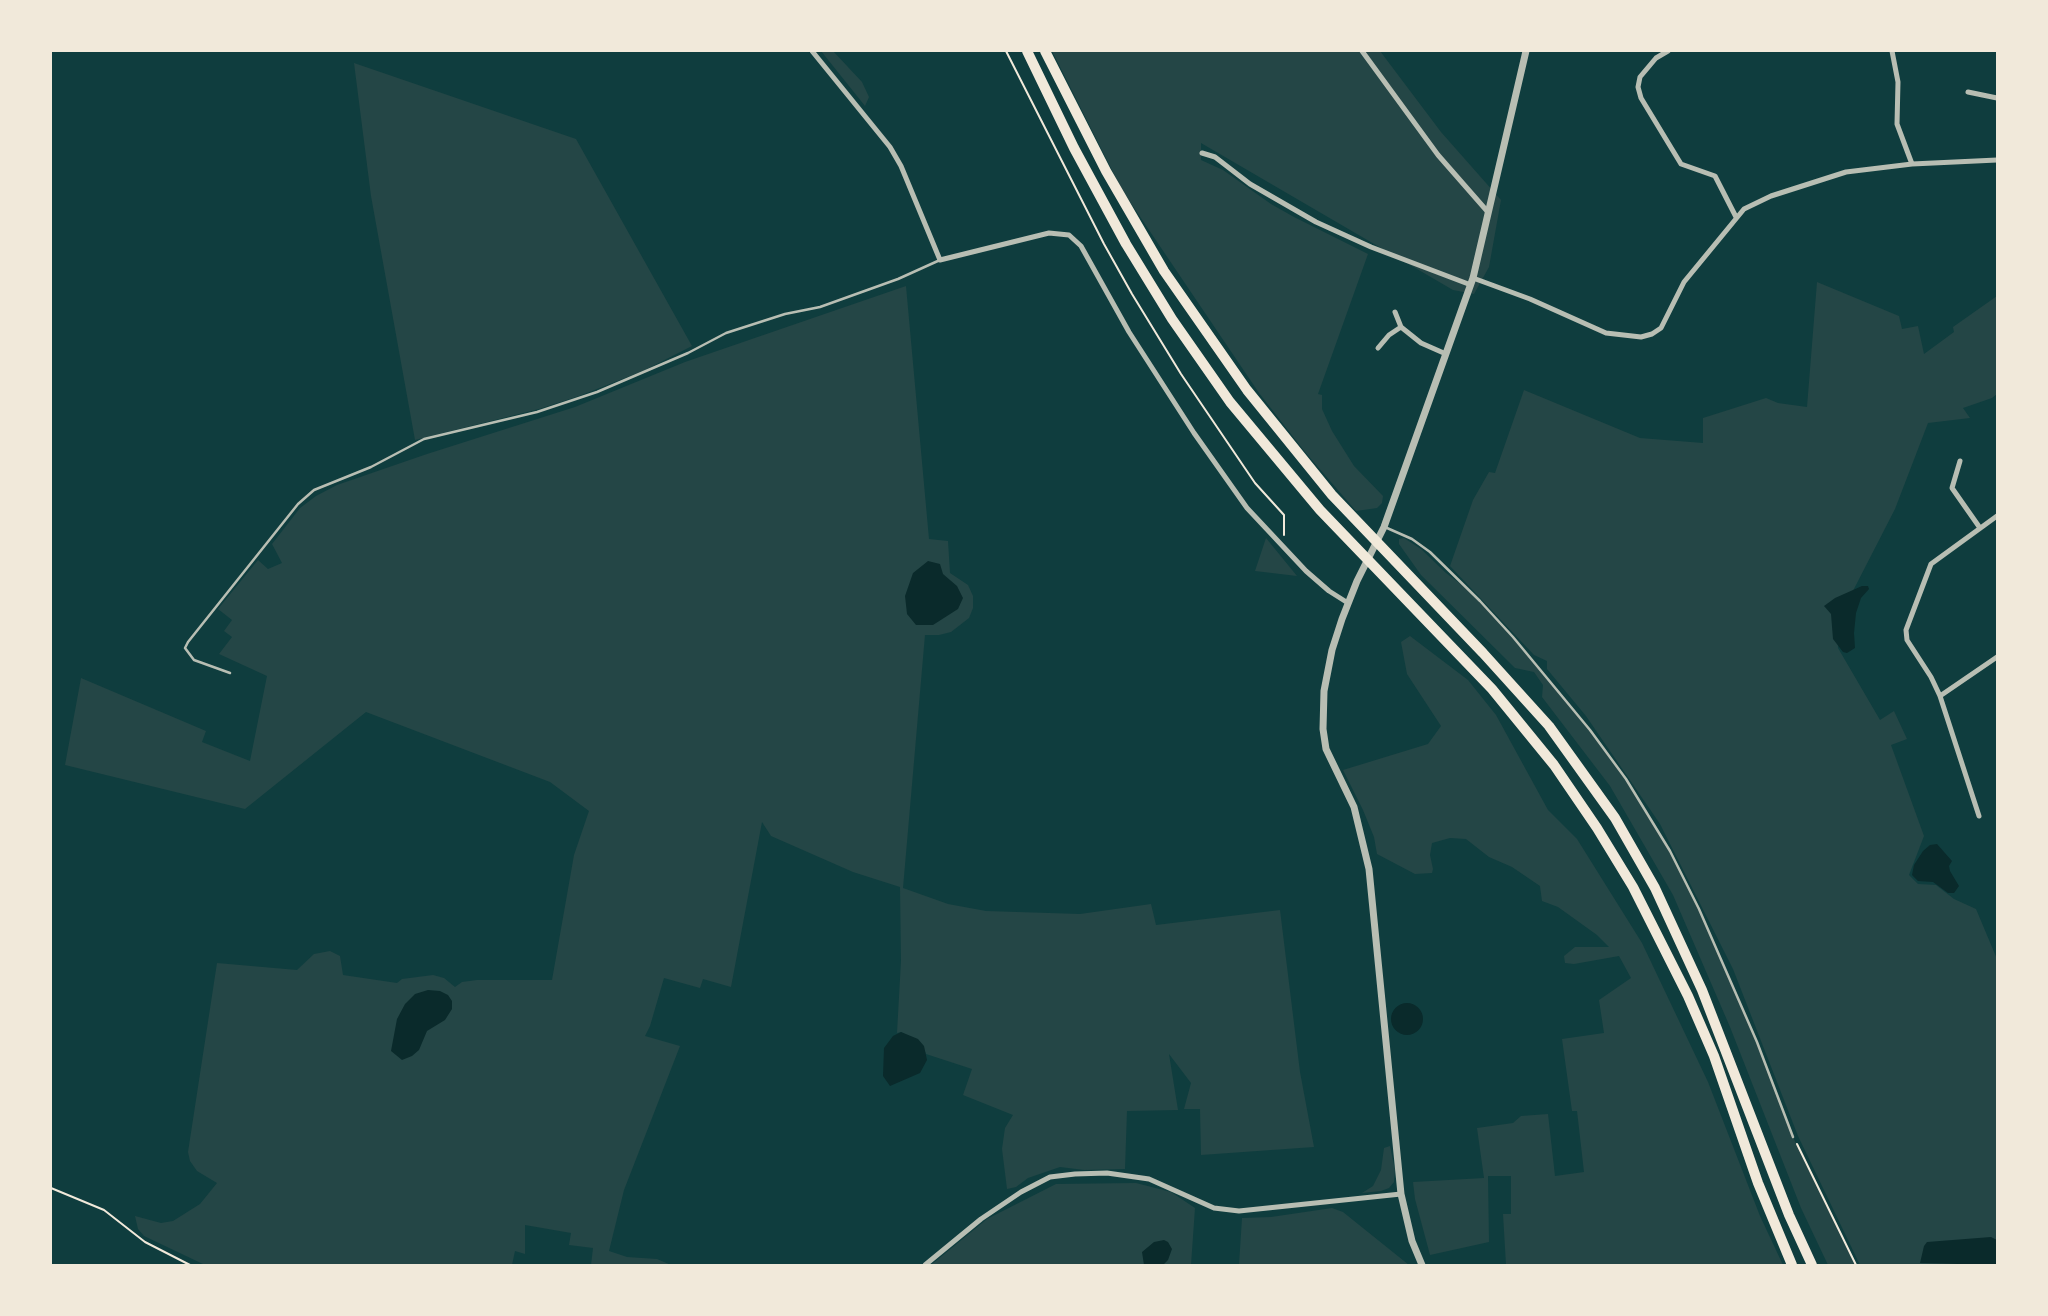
<!DOCTYPE html>
<style>
body{margin:0}
#map{position:relative;width:2048px;height:1316px;overflow:hidden;background:#0f3d3e;font-family:"Source Sans 3",sans-serif}
canvas{display:block}
.frame{position:absolute;inset:0;border:52px solid #f1e9da;pointer-events:none}
</style>
<div id="map">
<canvas width="2048" height="1316"></canvas>
<div class="frame"></div>
</div>
<script>
const g = document.querySelector('canvas').getContext('2d');
g.lineJoin = 'round';
function paint(path, color) { g.fillStyle = color; g.fill(path, 'evenodd'); }
const poly = rows => new Path2D(rows.map(r => 'M' + r).join(''));
function stroke(path, color, width, dash) { g.strokeStyle = color; g.lineWidth = width; g.lineCap = dash ? 'butt' : 'round'; g.setLineDash(dash || []); g.stroke(path); }
const green = poly([
 [821,51,833,51,862,82,869,97,865,106],
 [1052,51,1380,51,1441,132,1501,200,1489,267,1474,294,1453,290,1201,143,1201,160,1223,170,1271,204,1294,217,1368,254,1318,394,1322,395,1322,409,1332,431,1354,466,1383,496,1382,503,1377,508,1356,511,1305,452,1259,393,1122,190],
 [354,63,576,139,692,346,643,371,579,396,539,409,415,440,371,196],
 [1817,282,1899,316,1902,329,1918,326,1924,354,1954,332,1953,327,1997,296,1997,394,1992,398,1963,408,1970,418,1928,423,1895,509,1837,622,1838,648,1880,720,1894,711,1907,739,1891,745,1924,836,1909,875,1918,884,1936,885,1954,899,1976,909,1997,959,1997,1265,1860,1265,1798,1136,1733,969,1660,824,1586,716,1547,669,1547,661,1534,655,1450,566,1473,500,1489,472,1495,473,1524,390,1640,438,1703,443,1703,418,1766,398,1778,403,1807,407],
 [906,286,929,539,948,541,950,573,968,585,973,596,973,608,969,618,951,632,939,635,925,635,903,888,948,904,986,911,1080,914,1151,904,1156,925,1280,910,1300,1072,1314,1147,1201,1155,1200,1109,1184,1109,1191,1083,1169,1054,1178,1110,1127,1111,1125,1169,1084,1170,1060,1167,1028,1178,1016,1187,1007,1189,1002,1149,1005,1128,1013,1115,963,1095,972,1069,926,1054,923,1046,901,1032,897,1033,901,961,900,887,853,872,771,836,762,822,731,987,703,979,700,988,664,978,650,1026,645,1036,680,1046,624,1190,609,1251,627,1257,657,1259,671,1265,591,1265,593,1248,569,1245,571,1233,525,1225,525,1254,515,1251,512,1265,205,1265,144,1236,138,1229,135,1216,161,1223,173,1221,200,1204,217,1183,197,1171,190,1161,188,1152,217,963,297,970,314,954,330,951,340,956,343,975,397,983,402,979,433,975,444,978,455,987,462,982,477,980,552,980,574,855,589,811,550,782,366,712,245,809,65,765,81,678,206,731,202,742,250,761,267,676,219,654,232,637,224,631,232,620,218,609,258,560,268,569,282,563,272,544,300,508,316,496,337,485,427,454,575,407,685,362],
 [1266,538,1297,576,1255,571],
 [1404,538,1421,549,1446,573,1470,591,1513,637,1590,730,1626,779,1670,851,1699,909,1757,1042,1793,1137,1855,1265,1828,1265,1801,1208,1730,1027,1673,895,1610,786,1542,697,1543,685,1534,672,1515,668,1421,575,1399,544,1399,539],
 [1410,636,1468,680,1496,715,1548,810,1577,839,1642,943,1708,1082,1760,1216,1783,1265,1506,1265,1503,1214,1511,1214,1511,1176,1488,1176,1489,1242,1430,1255,1415,1199,1413,1182,1484,1178,1477,1128,1513,1123,1521,1116,1548,1114,1555,1176,1584,1172,1577,1111,1572,1111,1562,1039,1604,1033,1599,1000,1631,978,1619,956,1574,964,1565,963,1564,956,1575,947,1609,947,1597,935,1558,907,1542,901,1540,886,1512,867,1489,857,1466,839,1450,838,1432,843,1430,855,1433,869,1432,873,1415,874,1377,854,1374,837,1363,810,1343,770,1428,744,1441,726,1407,674,1401,642],
 [1390,1146,1395,1170,1394,1182,1389,1188,1381,1191,1362,1193,1373,1186,1381,1170,1384,1148],
 [1136,1183,1171,1192,1195,1208,1191,1265,931,1265,987,1219,1056,1184],
 [1332,1208,1343,1212,1409,1265,1239,1265,1242,1218,1271,1217]
]);
const water = poly([
 [928,561,940,564,943,574,957,586,963,598,958,609,933,625,916,625,907,614,905,596,913,573],
 [1862,586,1868,586,1869,589,1861,598,1856,613,1854,633,1855,648,1847,653,1843,652,1833,639,1831,614,1824,606,1835,598],
 [1937,844,1952,861,1949,866,1950,871,1959,886,1954,893,1948,893,1933,882,1918,881,1912,875,1914,865,1923,851,1930,845],
 [428,990,440,991,448,995,452,1001,452,1009,445,1020,427,1031,419,1050,412,1056,402,1060,391,1051,397,1019,405,1004,415,994],
 '1391 1019a16 16 0 1 1 32 0a16 16 0 1 1-32 0Z',
 [901,1032,918,1039,924,1046,927,1060,920,1073,890,1086,883,1076,884,1048,893,1036],
 [1991,1237,1997,1240,1997,1265,1920,1263,1924,1246,1927,1242],
 [1164,1240,1168,1242,1172,1249,1168,1260,1163,1265,1144,1265,1142,1252,1154,1242]
]);
const path = poly([
 [1006,51,1104,244,1132,294,1181,374,1255,483,1284,515,1284,535],
 [1797,1144,1856,1265],
 [51,1188,104,1210,145,1242,190,1265]
]);
const service = poly([
 [1387,528,1412,539,1430,552,1480,601,1513,637,1590,730,1626,779,1670,851,1699,909,1757,1042,1793,1137],
 [230,673,194,660,185,648,188,642,298,504,314,490,371,467,424,439,537,412,597,392,688,353,726,333,785,314,820,307,898,279,940,260]
]);
const minor = poly([
 [812,51,890,147,901,166,940,260,1049,233,1069,235,1081,246,1129,332,1194,433,1247,508,1306,571,1329,591,1348,603],
 [1362,51,1438,155,1487,211],
 [1668,51,1656,58,1640,77,1638,87,1641,98,1681,164,1715,176,1736,217],
 [1892,51,1898,82,1897,124,1912,164],
 [1968,92,1997,98],
 [1202,153,1215,157,1250,184,1316,222,1371,247,1471,285],
 [1473,278,1530,299,1606,333,1641,337,1652,334,1661,328,1684,282,1744,209,1771,196,1846,172,1912,164,1997,160],
 [1395,312,1401,327,1421,343,1446,354],
 [1378,348,1389,335,1401,327],
 [1960,461,1952,488,1980,528],
 [1940,696,1997,657],
 [1979,816,1940,696,1931,677,1907,640,1906,630,1931,564,1997,516],
 [925,1265,981,1219,1021,1192,1050,1177,1075,1174,1107,1173,1149,1179,1214,1208,1239,1211,1401,1194]
]);
const tertiary = poly([
 [1422,1265,1412,1241,1401,1194,1369,869,1354,807,1326,749,1323,729,1324,691,1332,650,1342,619,1357,581,1384,527,1473,278,1526,51]
]);
const trunk = poly([
 [1027,51,1074,148,1126,244,1172,319,1230,402,1320,510,1492,689,1554,765,1597,828,1633,887,1688,996,1714,1056,1758,1183,1792,1265],
 [1045,51,1106,171,1164,271,1247,390,1332,495,1483,653,1549,726,1615,818,1655,888,1702,990,1789,1215,1812,1265]
]);
paint(green, '#244646');
paint(water, '#0a2a2b');
stroke(path, '#f1e9da', 2);
stroke(service, '#b8beb3', 2.5);
stroke(minor, '#b8beb3', 5);
stroke(tertiary, '#b8beb3', 7);
stroke(trunk, '#f1e9da', 10);
</script>
